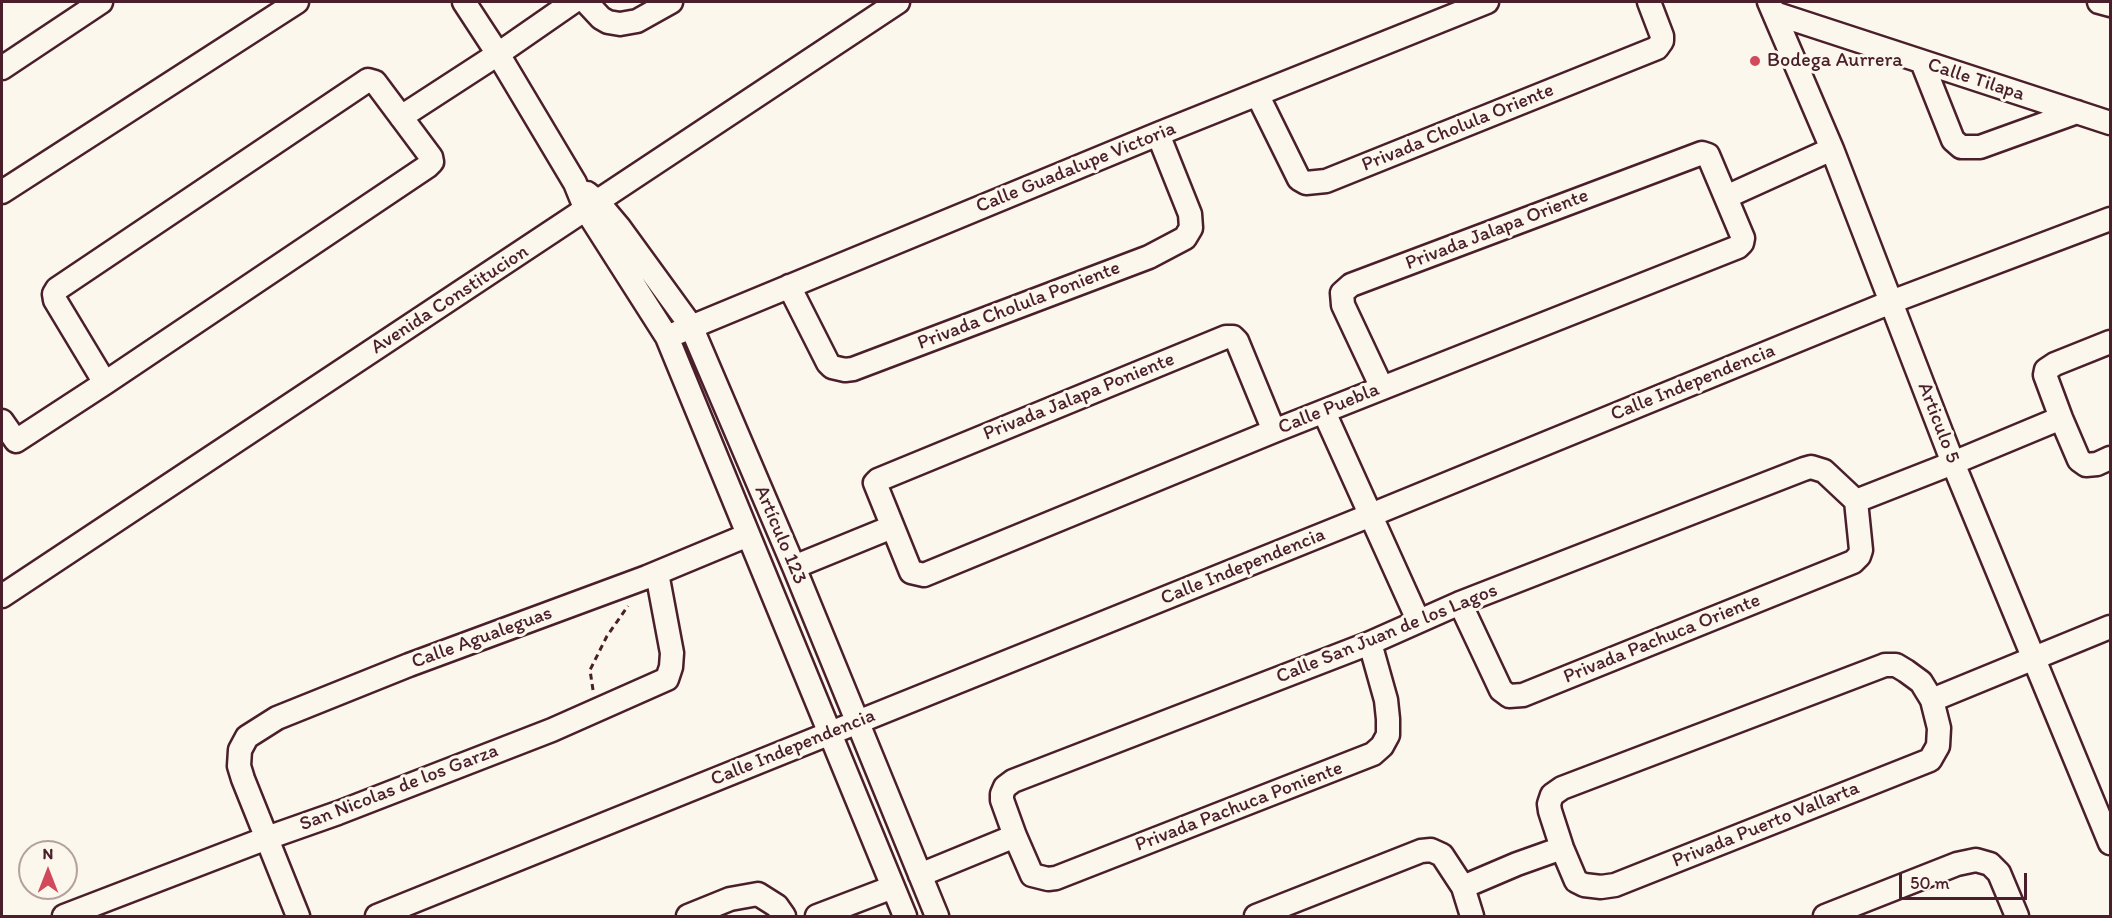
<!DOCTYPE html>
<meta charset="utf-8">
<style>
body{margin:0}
#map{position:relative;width:2112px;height:918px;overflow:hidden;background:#fbf7ec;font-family:Itim,sans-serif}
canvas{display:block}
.frame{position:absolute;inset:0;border:3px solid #4a1f2b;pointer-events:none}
.north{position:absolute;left:18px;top:840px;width:60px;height:60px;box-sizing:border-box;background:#fbf7ec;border:2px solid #b4a19f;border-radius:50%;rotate:0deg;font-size:16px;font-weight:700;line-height:24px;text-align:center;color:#4a1f2b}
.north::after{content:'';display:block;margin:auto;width:21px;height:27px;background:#d1495b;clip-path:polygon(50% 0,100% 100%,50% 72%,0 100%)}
.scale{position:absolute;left:1899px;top:873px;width:128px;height:27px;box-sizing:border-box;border:3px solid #4a1f2b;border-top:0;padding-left:8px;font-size:18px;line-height:21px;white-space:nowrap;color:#4a1f2b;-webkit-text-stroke:4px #fbf7ec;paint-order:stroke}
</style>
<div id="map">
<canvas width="2112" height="918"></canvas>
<div class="frame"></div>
<div class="north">N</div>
<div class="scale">50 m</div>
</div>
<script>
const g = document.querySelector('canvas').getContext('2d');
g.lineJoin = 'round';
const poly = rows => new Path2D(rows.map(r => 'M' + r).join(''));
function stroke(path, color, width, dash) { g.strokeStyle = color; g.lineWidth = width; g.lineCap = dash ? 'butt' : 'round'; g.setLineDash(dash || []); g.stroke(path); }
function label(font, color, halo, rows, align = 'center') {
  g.font = font + ' Itim,sans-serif'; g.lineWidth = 6; g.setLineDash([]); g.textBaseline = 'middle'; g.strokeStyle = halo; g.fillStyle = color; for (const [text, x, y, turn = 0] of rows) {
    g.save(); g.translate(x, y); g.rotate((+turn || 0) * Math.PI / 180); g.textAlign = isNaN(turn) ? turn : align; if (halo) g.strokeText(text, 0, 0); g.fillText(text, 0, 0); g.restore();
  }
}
const path = poly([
 [593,690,590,670,607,636,628,606]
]);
const minor = poly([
 [464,2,498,54,575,183,586,210,667,337,905,916],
 [586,2,601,18,608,22,620,24,637,21,671,2],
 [1769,2,1832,149,1953,463,2110,843],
 [2099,2,2110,5],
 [1774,13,2110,123],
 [1922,62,1953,140,1961,147,1980,147,2077,112],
 [2,68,101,2],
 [1257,94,1299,179,1306,183,1326,181,1657,48,1662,41,1662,36,1649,2],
 [401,117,498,54,573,2],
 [2,192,297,2],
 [587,193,598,202,619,227,691,326,794,567,937,916],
 [1726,197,1832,149],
 [789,286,828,363,832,367,845,370,853,369,1149,257,1185,238,1191,228,1190,214,1158,134],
 [667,337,1158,134,1487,2],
 [2110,342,2055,364,2046,370,2045,375,2061,418,2079,460,2086,465,2097,464,2110,458],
 [1324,412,1418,620],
 [2,421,16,441,105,383,428,166,432,162,431,157,375,82,368,80,57,289,54,294,55,300,105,383],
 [1274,431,1237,341,1233,337,1226,337,878,480,875,483,911,572,924,575,1274,431,1738,247,1742,243,1743,238,1708,155,1702,153,1351,285,1342,293,1343,305,1382,388],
 [1856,501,1953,463,2061,418],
 [794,567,892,527],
 [2,596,898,2],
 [1460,603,1501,690,1509,696,1523,695,1853,562,1859,556,1861,550,1856,501],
 [1370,643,1386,700,1388,719,1388,735,1382,746,1373,754,1056,878,1048,879,1032,875,1015,836,1002,800,1002,794,1005,787,1013,781,1370,643,1460,603,1804,469,1811,467,1824,471,1856,501],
 [1885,665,1896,665,1906,671,1921,682,1932,700,1939,728,1938,746,1930,760,1615,885,1601,887,1584,885,1576,881,1562,848,1550,811,1549,804,1552,795,1562,788,1885,665],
 [1932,700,2110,627],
 [920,875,1015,836],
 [1463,887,1517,864,1562,848],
 [64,916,267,838,338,813,552,730,667,679,671,667,672,653,657,573],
 [298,916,243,779,239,766,240,750,247,737,277,718,409,665,647,577,748,535],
 [377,916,1371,515,1891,302,2110,219],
 [688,916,730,899,758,894,777,906,784,916],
 [817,916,893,887],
 [1256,916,1421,851,1431,850,1442,855,1463,887,1472,916],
 [1825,916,1957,864,1976,860,1990,864,1999,873,2017,916]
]);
const markers = [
 [1755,61,6,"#d1495b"]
];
const poiNames = [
 ["Bodega Aurrera",1767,61]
];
const streetNames = [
 ["Calle Tilapa",1976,80,18],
 ["Privada Cholula Oriente",1458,128,-22],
 ["Calle Guadalupe Victoria",1076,168,-22],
 ["Privada Jalapa Oriente",1497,230,-21],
 ["Avenida Constitucion",450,300,-33],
 ["Privada Cholula Poniente",1019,306,-21],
 ["Calle Independencia",1693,383,-22],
 ["Privada Jalapa Poniente",1079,397,-22],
 ["Calle Puebla",1329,409,-22],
 ["Articulo 5",1938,423,69],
 ["Artículo 123",780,535,67],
 ["Calle Independencia",1243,567,-22],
 ["Calle San Juan de los Lagos",1387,634,-22],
 ["Calle Agualeguas",482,638,-20],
 ["Privada Pachuca Oriente",1662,639,-22],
 ["Calle Independencia",793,748,-22],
 ["San Nicolas de los Garza",399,788,-21],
 ["Privada Pachuca Poniente",1239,807,-21],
 ["Privada Puerto Vallarta",1766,825,-22]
];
stroke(minor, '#4a1f2b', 27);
stroke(path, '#4a1f2b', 3, [6, 4.5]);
stroke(minor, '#fbf7ec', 22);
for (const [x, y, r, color] of markers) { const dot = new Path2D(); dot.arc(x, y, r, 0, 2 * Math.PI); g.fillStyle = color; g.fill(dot); stroke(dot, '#fbf7ec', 2); }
label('20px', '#4a1f2b', '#fbf7ec', poiNames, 'left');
label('20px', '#4a1f2b', '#fbf7ec', streetNames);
</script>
